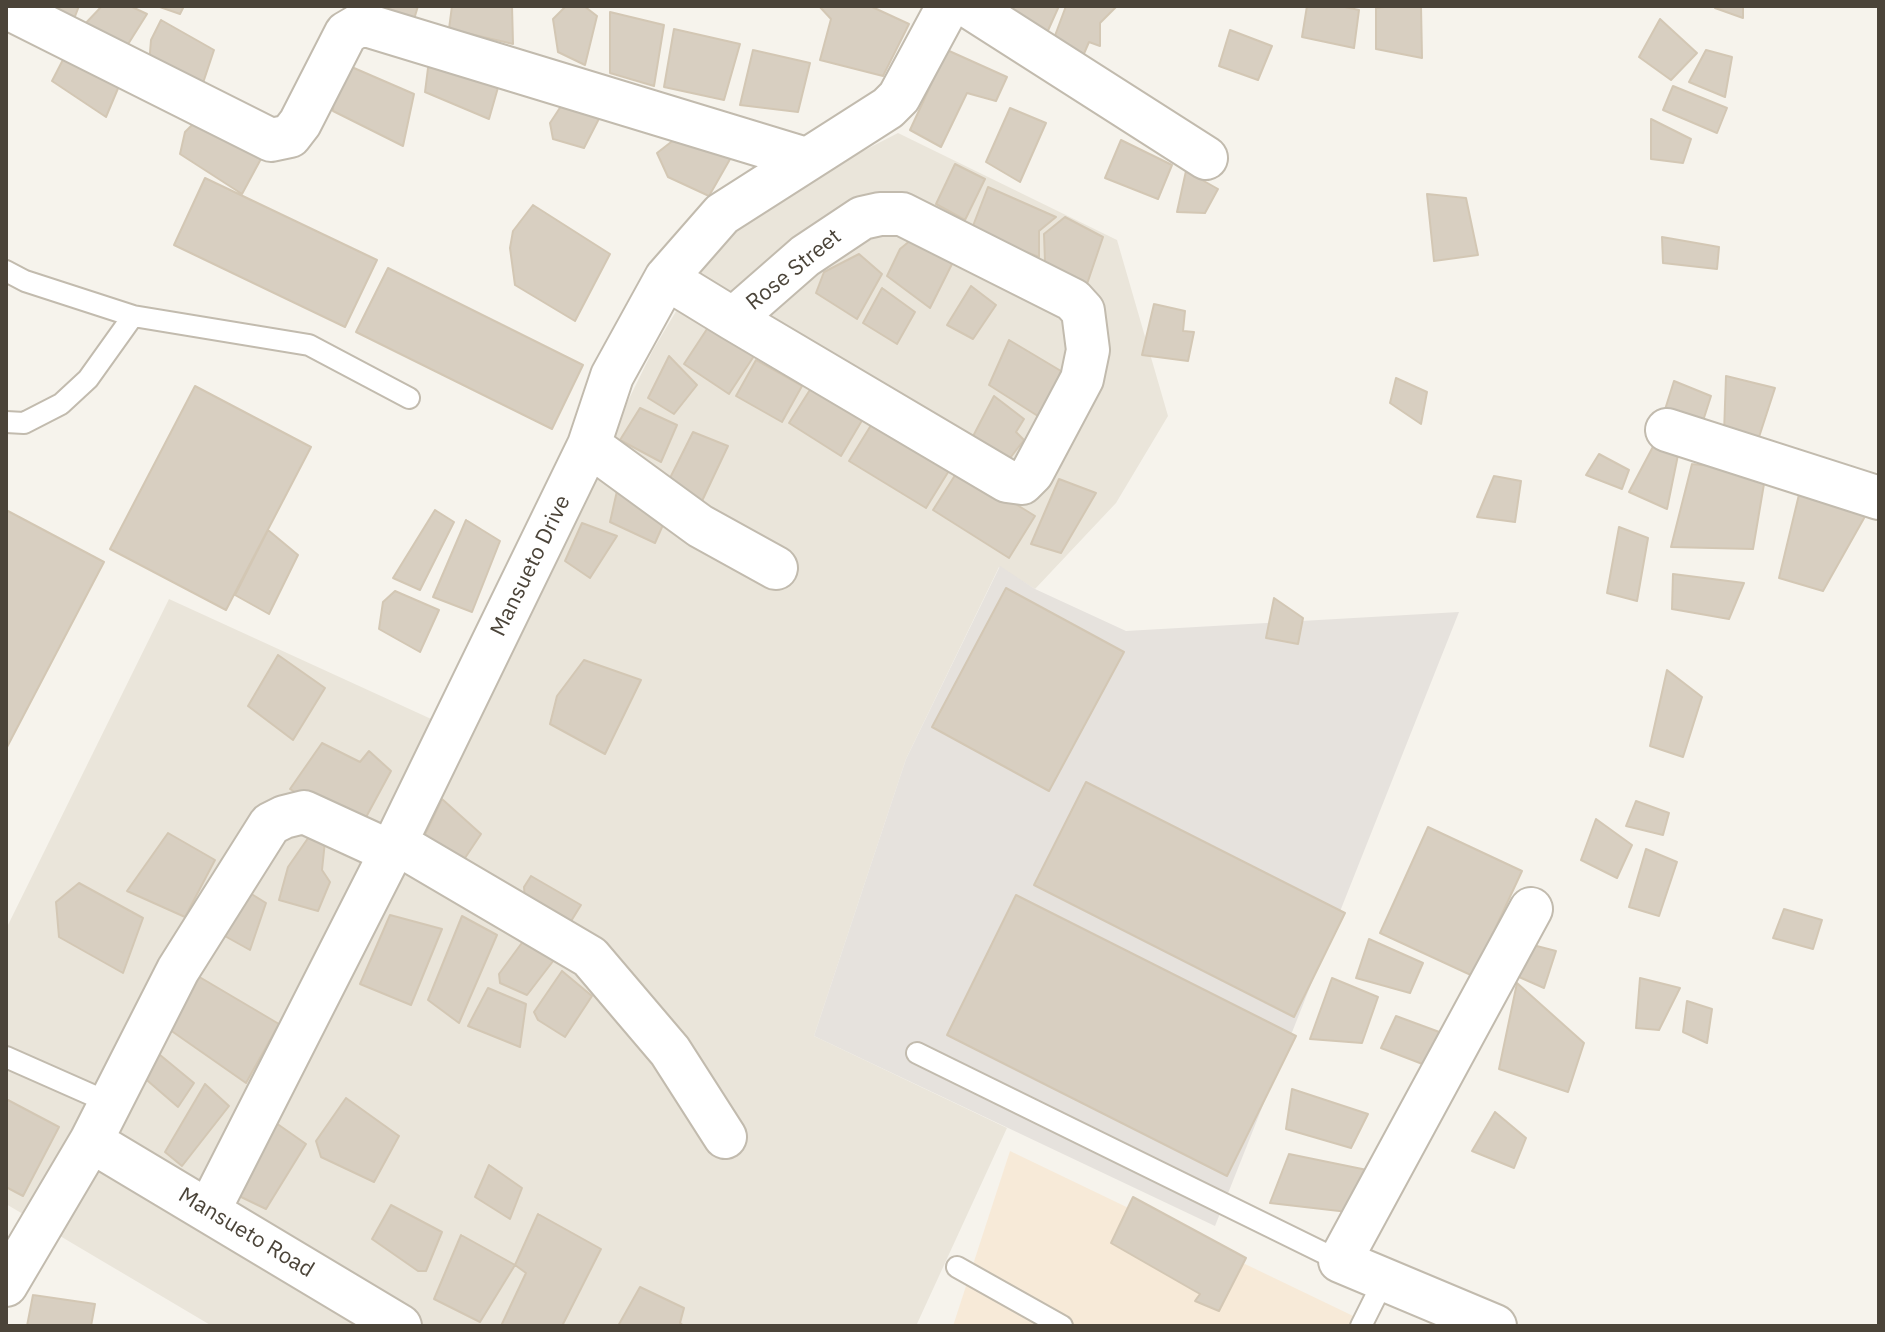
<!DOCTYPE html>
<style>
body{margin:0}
#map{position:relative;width:1885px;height:1332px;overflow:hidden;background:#f6f3ec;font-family:"IBM Plex Sans",sans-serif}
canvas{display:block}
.frame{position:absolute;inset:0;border:8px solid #4b4439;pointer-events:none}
</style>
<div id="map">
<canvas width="1885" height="1332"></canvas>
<div class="frame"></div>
</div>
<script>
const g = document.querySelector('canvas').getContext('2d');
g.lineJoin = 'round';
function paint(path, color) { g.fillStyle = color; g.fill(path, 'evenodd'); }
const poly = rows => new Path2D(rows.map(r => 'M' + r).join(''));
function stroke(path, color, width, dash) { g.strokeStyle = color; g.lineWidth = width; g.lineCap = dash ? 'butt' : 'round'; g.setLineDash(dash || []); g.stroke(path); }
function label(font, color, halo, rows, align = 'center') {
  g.font = font + ' "IBM Plex Sans",sans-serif'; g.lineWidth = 8; g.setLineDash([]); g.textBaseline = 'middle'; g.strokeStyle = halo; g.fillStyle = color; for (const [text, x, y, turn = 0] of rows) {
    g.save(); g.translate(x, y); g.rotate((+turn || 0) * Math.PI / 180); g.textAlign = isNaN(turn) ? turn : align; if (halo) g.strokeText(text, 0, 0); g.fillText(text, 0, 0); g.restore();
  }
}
const residential = poly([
 [898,133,1117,240,1168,416,1116,503,1035,589,999,567,906,759,814,1036,1007,1128,916,1326,212,1326,6,1204,6,929,169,599,464,734,653,350,731,219]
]);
const commercial = poly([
 [1010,1151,1374,1326,953,1326]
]);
const industrial = poly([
 [1000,566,1035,589,1126,631,1459,612,1215,1226,814,1036,906,759]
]);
const building = poly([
 [47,6,79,6,74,19,47,6],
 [102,6,130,6,147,14,125,49,83,26,102,6],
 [157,6,184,6,180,14,157,6],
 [354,6,418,6,412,26,354,6],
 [452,6,512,6,513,44,449,29,452,6],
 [566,6,584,6,597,16,585,65,558,52,553,19,566,6],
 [819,6,870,6,909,24,883,76,820,60,831,19,819,6],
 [1014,6,1059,6,1046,35,1010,15,1014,6],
 [1066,6,1117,6,1100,23,1100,46,1089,42,1083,56,1053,41,1066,6],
 [1307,6,1340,6,1359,10,1354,48,1302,37,1307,6],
 [1392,6,1421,6,1422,58,1376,49,1376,8,1392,6],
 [1716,6,1743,6,1743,18,1715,8,1716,6],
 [610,12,664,25,654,86,610,73,610,12],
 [1660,19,1697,53,1671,80,1639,57,1660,19],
 [161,20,214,50,202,86,149,65,151,40,161,20],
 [674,29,740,44,724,100,664,87,674,29],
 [1230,30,1272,46,1258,80,1219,66,1230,30],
 [68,50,119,86,106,117,52,81,68,50],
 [753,50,810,63,798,112,740,105,753,50],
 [947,50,1007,77,996,101,967,93,941,147,910,130,947,50],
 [1706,50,1732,57,1725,97,1689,82,1706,50],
 [437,54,501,77,489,119,425,92,428,68,437,54],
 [347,65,414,94,403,146,333,111,334,88,347,65],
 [1673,86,1727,108,1717,133,1663,110,1673,86],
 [567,97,606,105,584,148,553,139,550,123,567,97],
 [1010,108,1046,123,1020,182,986,162,1010,108],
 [204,113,262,157,242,194,180,154,185,132,204,113],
 [1651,119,1691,139,1683,163,1651,159,1651,119],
 [684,132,733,154,709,196,668,177,657,153,684,132],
 [1121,140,1172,165,1158,199,1105,178,1121,140],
 [955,164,985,179,965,220,936,204,955,164],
 [1186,171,1218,189,1205,213,1177,212,1186,171],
 [205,178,377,260,345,327,174,245,205,178],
 [988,187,1056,217,1039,231,1039,257,971,231,988,187],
 [1427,194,1466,198,1478,255,1434,261,1427,194],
 [533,205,610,254,575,321,515,285,510,248,513,231,533,205],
 [1065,217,1103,237,1087,284,1045,262,1044,234,1065,217],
 [917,235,952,264,930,308,887,276,900,249,917,235],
 [1662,237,1719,247,1717,269,1663,263,1662,237],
 [859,254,882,274,857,319,816,293,824,272,859,254],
 [388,268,583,365,552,429,356,332,388,268],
 [971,286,996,305,973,339,947,325,971,286],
 [882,288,915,312,897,344,863,323,882,288],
 [1154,304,1185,311,1183,331,1194,332,1188,361,1142,355,1154,304],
 [709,326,754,356,729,394,684,364,709,326],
 [1009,340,1061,371,1041,418,989,385,1009,340],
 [669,356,697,385,674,414,648,398,669,356],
 [756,360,802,386,782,422,736,396,756,360],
 [1726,376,1775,388,1759,437,1724,433,1726,376],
 [1396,378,1427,392,1421,424,1390,403,1396,378],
 [1674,381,1711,396,1702,424,1663,416,1674,381],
 [813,385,864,417,841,456,789,423,813,385],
 [195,386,311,447,226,610,110,549,195,386],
 [994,396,1024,419,1016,432,1024,440,1007,462,970,442,994,396],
 [640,408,677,425,661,462,620,440,640,408],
 [873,422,950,469,926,508,849,461,873,422],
 [693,432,728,446,702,501,668,482,693,432],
 [1656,441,1678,455,1667,509,1629,492,1656,441],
 [1599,454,1629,470,1622,489,1586,475,1599,454],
 [1692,464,1766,472,1753,549,1671,547,1692,464],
 [959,469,1035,516,1009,558,933,510,959,469],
 [1494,476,1521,481,1515,522,1477,517,1494,476],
 [1059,479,1096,493,1061,553,1031,544,1059,479],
 [1802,482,1872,504,1823,591,1779,578,1802,482],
 [617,491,666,518,655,543,610,522,617,491],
 [6,510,104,562,6,749,6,510],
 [435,510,454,522,420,590,393,578,435,510],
 [466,520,500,541,472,612,433,597,466,520],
 [582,523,617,536,590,578,565,561,582,523],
 [1619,527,1648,538,1637,601,1607,593,1619,527],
 [268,530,298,555,269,614,235,595,268,530],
 [1673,574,1744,583,1729,619,1672,609,1673,574],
 [1006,588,1124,652,1049,791,932,727,1006,588],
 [395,591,439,610,420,652,379,629,383,602,395,591],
 [1274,598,1303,618,1298,644,1266,638,1274,598],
 [278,655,325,688,293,740,248,706,278,655],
 [584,660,641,680,605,754,550,724,557,696,584,660],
 [1667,670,1702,697,1683,757,1650,746,1667,670],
 [322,743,360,762,369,751,391,771,358,832,290,789,322,743],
 [1086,782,1345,913,1294,1017,1034,885,1086,782],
 [442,799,481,834,461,864,419,847,442,799],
 [1636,801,1669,813,1663,835,1626,826,1636,801],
 [1596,819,1632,845,1617,878,1581,860,1596,819],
 [1428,827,1522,871,1473,976,1380,933,1428,827],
 [313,831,325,841,322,870,330,882,318,911,279,900,288,867,313,831],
 [168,833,215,860,185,917,127,891,168,833],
 [1646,849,1677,862,1659,916,1629,907,1646,849],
 [531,876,581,905,565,931,525,901,524,887,531,876],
 [79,883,143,918,123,973,59,937,56,902,79,883],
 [237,885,266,903,250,950,214,930,237,885],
 [1016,895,1296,1036,1227,1176,947,1035,1016,895],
 [1784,909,1822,920,1813,949,1773,938,1784,909],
 [390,915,442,929,411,1005,360,984,390,915],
 [462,916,497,935,459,1023,428,1000,462,916],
 [1369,939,1423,963,1410,993,1356,978,1369,939],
 [524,940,557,956,527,995,500,983,499,974,524,940],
 [1525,943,1556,951,1544,988,1510,973,1525,943],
 [562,971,592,996,565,1037,538,1020,534,1012,562,971],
 [191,972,279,1024,246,1083,163,1025,191,972],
 [1332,978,1378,997,1362,1043,1310,1039,1332,978],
 [1640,978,1680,988,1659,1030,1636,1028,1640,978],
 [1517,983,1584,1043,1568,1092,1499,1069,1517,983],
 [488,988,526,1004,520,1047,468,1026,488,988],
 [1687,1001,1712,1009,1707,1043,1683,1032,1687,1001],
 [1396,1016,1442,1033,1425,1065,1381,1048,1396,1016],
 [154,1050,194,1083,178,1107,134,1069,154,1050],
 [205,1084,229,1106,182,1166,165,1152,205,1084],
 [1292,1089,1368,1114,1351,1148,1286,1129,1292,1089],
 [346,1098,399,1136,374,1182,321,1157,316,1141,346,1098],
 [6,1099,59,1127,23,1196,6,1187,6,1099],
 [1495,1112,1526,1138,1514,1168,1472,1151,1495,1112],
 [276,1123,306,1144,266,1209,239,1196,276,1123],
 [1289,1154,1367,1170,1348,1212,1270,1203,1289,1154],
 [489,1165,522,1188,510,1219,475,1197,489,1165],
 [1133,1197,1246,1258,1219,1311,1195,1301,1200,1294,1111,1243,1133,1197],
 [391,1205,442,1232,426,1271,418,1271,372,1239,391,1205],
 [538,1214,601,1249,562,1326,501,1326,526,1273,515,1265,538,1214],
 [461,1235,515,1265,480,1322,434,1299,461,1235],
 [640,1287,684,1308,680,1323,684,1326,618,1326,640,1287],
 [33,1295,95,1304,91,1326,27,1326,33,1295]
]);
const service = poly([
 [6,271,25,281,133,316,309,345,409,398],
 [6,422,24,423,61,404,88,379,133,316],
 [917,1053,1340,1261],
 [6,1057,110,1103],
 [957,1267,1062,1326],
 [1361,1326,1384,1280]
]);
const minor = poly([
 [968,6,1206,158],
 [6,7,271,140,290,136,300,123,346,33,358,26,369,26,806,159],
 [666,278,733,319,1007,481,1022,483,1032,473,1082,379,1088,350,1083,311,1073,300,902,214,880,214,862,218,805,256,733,319],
 [1667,430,1879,498],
 [589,445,700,526,776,568],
 [396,843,590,957,670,1051,725,1137],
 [91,1141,400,1326],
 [209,1210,391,852,589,445,612,376,666,278,722,214,888,108,899,97,948,6],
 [6,1285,91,1141,178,970,270,824,284,817,304,812,391,852],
 [1495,1326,1340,1261,1531,909]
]);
const streetNames = [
 ["Rose Street",794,270,-39],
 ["Mansueto Drive",531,566,-64],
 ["Mansueto Road",246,1233,31]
];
paint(residential, '#eae5da');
paint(commercial, '#f7ead8');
paint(industrial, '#e6e2dd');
paint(building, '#d8cfc1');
stroke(building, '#d3c7b4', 2);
stroke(service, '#c2bbae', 24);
stroke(minor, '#c2bbae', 46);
stroke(service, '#fff', 20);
stroke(minor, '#fff', 42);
label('22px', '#4b4439', '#fff', streetNames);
</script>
